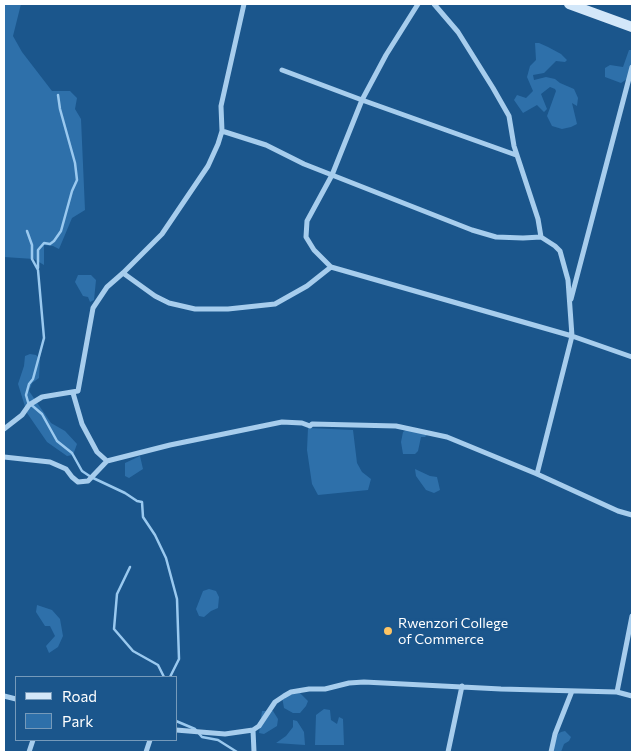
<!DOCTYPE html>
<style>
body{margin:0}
#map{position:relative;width:636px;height:756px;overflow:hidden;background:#1b568c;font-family:Commissioner,sans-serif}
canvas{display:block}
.frame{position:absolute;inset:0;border:5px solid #fff;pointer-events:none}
.legend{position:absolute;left:15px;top:676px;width:162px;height:65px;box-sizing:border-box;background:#1b568c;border:1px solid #769aba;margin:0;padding:6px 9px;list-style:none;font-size:15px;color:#fff}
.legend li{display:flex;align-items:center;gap:10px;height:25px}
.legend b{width:25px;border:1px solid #769aba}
</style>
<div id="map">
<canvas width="636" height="756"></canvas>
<div class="frame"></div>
<ul class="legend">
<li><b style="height:6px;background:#d3e7f9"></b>Road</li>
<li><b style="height:14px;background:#2e70aa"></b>Park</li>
</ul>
</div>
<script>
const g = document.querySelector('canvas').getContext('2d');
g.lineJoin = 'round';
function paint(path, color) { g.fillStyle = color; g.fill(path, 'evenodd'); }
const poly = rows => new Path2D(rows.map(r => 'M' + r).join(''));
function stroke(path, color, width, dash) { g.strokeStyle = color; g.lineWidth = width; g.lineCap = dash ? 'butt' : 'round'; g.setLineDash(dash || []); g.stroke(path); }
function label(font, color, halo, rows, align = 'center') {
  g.font = font + ' Commissioner,sans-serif'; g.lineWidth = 5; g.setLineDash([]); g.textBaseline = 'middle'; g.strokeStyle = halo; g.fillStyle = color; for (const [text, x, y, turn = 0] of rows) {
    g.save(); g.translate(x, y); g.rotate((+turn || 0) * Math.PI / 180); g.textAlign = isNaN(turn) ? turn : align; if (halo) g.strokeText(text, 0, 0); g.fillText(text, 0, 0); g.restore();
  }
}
const green = poly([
 [4,4,21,4,13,36,22,52,52,91,70,91,77,98,75,109,81,119,85,210,72,218,59,249,53,246,44,245,44,265,34,259,4,257],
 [535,43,539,43,548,47,561,54,567,60,565,62,556,61,544,73,533,75,534,80,546,77,555,79,560,83,574,89,578,98,577,106,572,103,577,124,571,127,562,129,552,126,547,116,556,91,555,89,550,87,541,94,547,109,544,112,537,105,523,113,514,100,517,95,526,98,533,91,527,77,530,66,536,60],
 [629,50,632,50,632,71,627,79,621,83,605,77,605,68,610,65,623,67],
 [78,275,91,275,96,280,94,300,90,302,88,297,83,296,75,282],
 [30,354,36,355,40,359,39,378,32,383,29,391,51,423,65,431,77,444,73,455,67,456,47,442,27,413,18,384,24,366,25,356],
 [308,428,353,430,357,463,362,472,371,479,368,490,318,495,312,484,307,450],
 [408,429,429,433,425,437,421,437,418,451,415,454,403,454,401,442,403,432],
 [140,456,143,469,129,478,125,476,125,463],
 [415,469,430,476,437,477,440,490,434,493,426,490,416,476],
 [209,589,216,591,219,597,218,608,211,611,204,617,199,616,196,609,203,591],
 [37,605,52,610,60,619,63,636,58,647,49,653,46,646,55,636,50,626,45,626,36,612],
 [296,689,308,701,306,706,300,713,293,713,284,708,282,697],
 [324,709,330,710,331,720,337,724,339,717,343,719,344,745,315,745,316,715],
 [262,711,273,711,278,719,277,726,264,734,259,733],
 [293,720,297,721,304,732,305,745,276,743,286,736,293,727],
 [565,731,571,737,569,741,564,744,561,752,552,752,555,736,561,732]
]);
const stream = poly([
 [27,231,32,245,32,259,38,270,44,338,33,379,29,384,26,395,28,402,42,414,57,441,72,453,82,471,91,477,125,493,137,501,142,502,143,517,155,535,166,558,177,599,179,659,170,677],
 [38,268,38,250,44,243,50,244,54,241,61,231,72,191,77,180,75,163,60,109,58,95],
 [130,567,117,594,114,629,133,651,158,665,164,677],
 [176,721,195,729,202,737,218,740,237,752]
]);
const street = poly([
 [418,4,386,55,362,100,332,175,307,221,306,237,314,250,331,267,572,336,632,357],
 [434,4,458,32,493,88,509,116,514,146,538,219,541,237],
 [282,70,362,100,516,155],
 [222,131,266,145,304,164,472,230,496,237,523,238,541,237,555,246,560,251,568,280,572,336,537,474],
 [123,273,155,296,169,303,195,309,228,309,275,304,307,286,331,267],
 [571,299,632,67],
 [73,393,82,424,97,452,107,461],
 [4,429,22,415,29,405,42,397,78,391,93,308,107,287,123,273,162,234,208,166,218,144,222,131,221,106,244,4],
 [4,457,50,462,66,469,72,477,78,482,88,481,107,461,170,445,282,422,302,423,310,426,312,424,396,426,447,437,537,474,618,511,632,515],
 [617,692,632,616],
 [4,696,16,699],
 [176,730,225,734,253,730,259,726,275,702,284,696,291,692,309,689,325,689,349,683,364,682,501,689,617,692,632,696],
 [253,730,254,752],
 [29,752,33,740],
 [146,752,150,740],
 [448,752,462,686],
 [551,752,555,734,572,691]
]);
const secondary = poly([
 [569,4,632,27]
]);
const markers = [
 [388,631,5,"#fec464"]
];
const poiNames = [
 ["Rwenzori College",398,623],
 ["of Commerce",398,639]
];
paint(green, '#2e70aa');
stroke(stream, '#9ac9ef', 2.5);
stroke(street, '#a7cded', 5);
stroke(secondary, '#d3e7f9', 10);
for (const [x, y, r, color] of markers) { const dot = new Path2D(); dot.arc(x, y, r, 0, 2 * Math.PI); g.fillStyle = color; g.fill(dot); stroke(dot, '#1b568c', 2); }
label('14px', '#fff', '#1b568c', poiNames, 'left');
</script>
